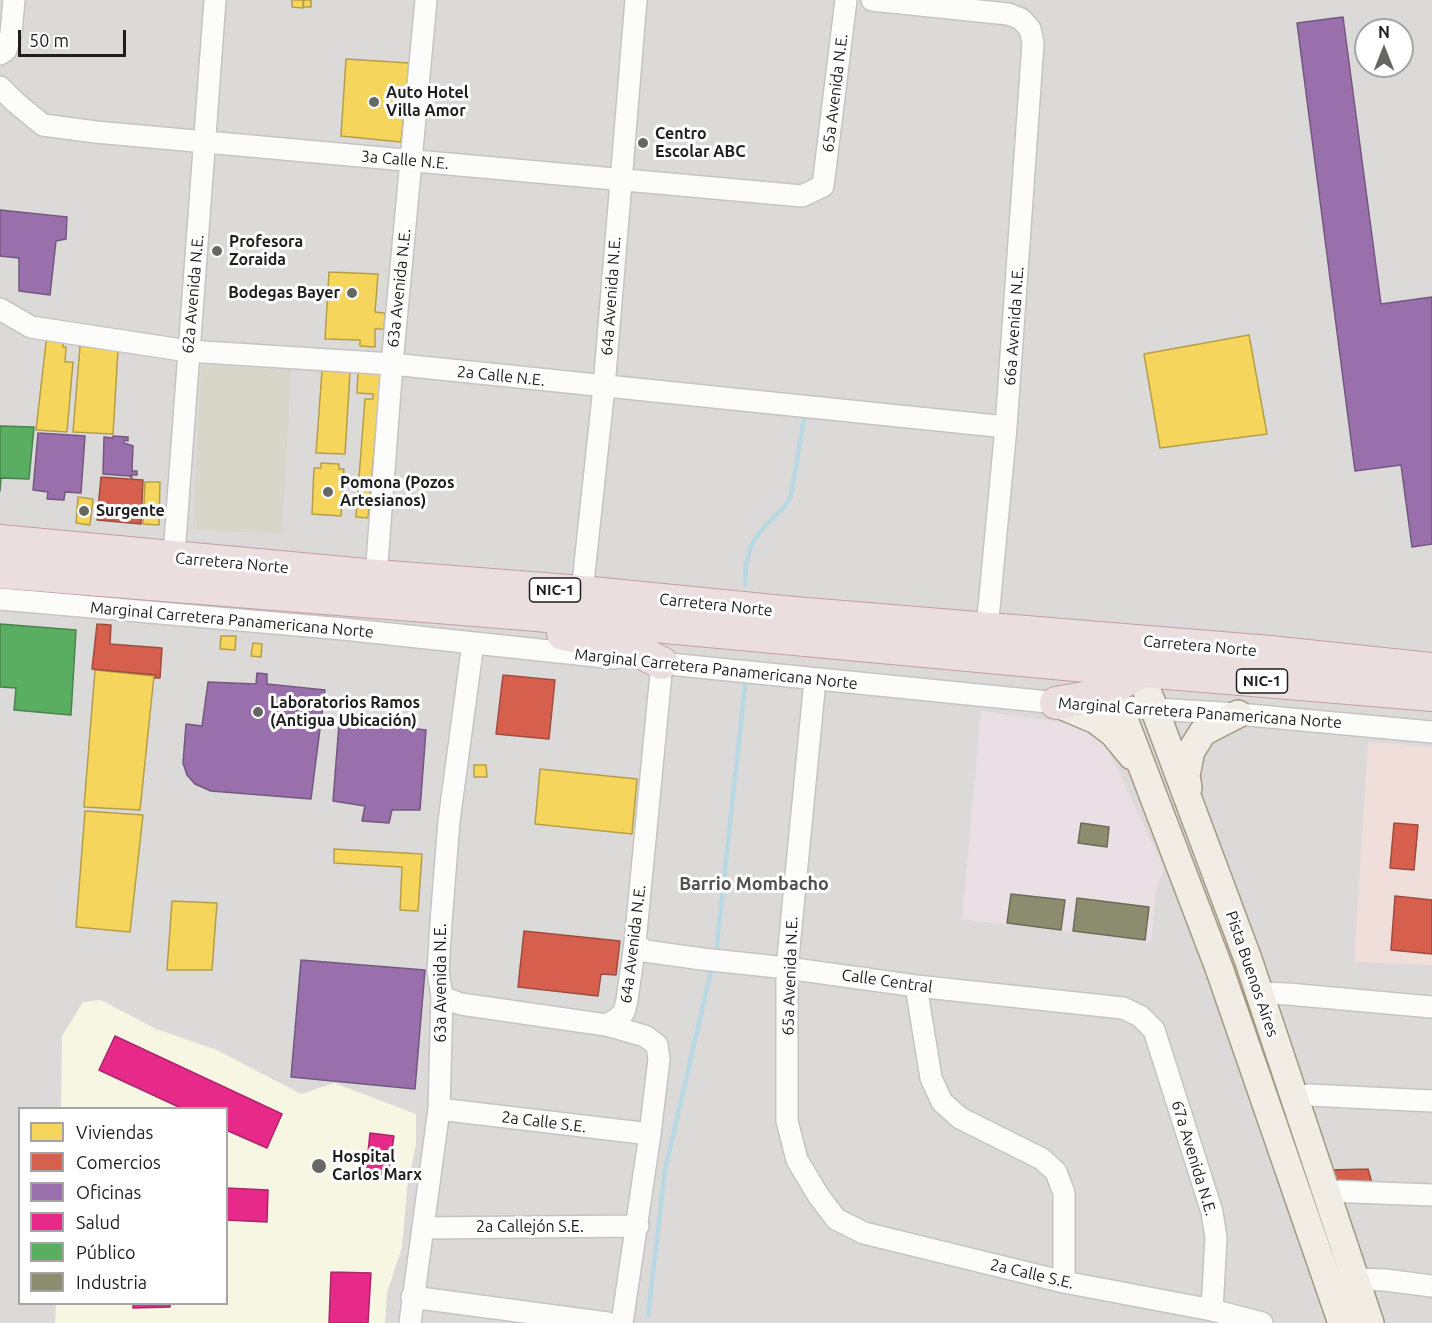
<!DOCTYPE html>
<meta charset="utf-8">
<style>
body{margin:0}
#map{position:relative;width:1432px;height:1323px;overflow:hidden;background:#edebe7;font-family:Ubuntu,sans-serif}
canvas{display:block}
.legend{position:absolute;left:18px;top:1107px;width:210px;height:198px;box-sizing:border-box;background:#fff;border:2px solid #a5a5a5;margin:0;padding:8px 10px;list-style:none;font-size:18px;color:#1e1e1e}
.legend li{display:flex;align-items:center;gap:12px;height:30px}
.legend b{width:30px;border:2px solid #a5a5a5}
.north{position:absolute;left:1354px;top:18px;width:60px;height:60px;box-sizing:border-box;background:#fff;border:2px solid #a5a5a5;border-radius:50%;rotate:0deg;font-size:16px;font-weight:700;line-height:24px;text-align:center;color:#1e1e1e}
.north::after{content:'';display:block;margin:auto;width:21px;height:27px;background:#666664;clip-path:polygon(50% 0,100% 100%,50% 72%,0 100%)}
.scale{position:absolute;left:18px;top:30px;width:108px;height:27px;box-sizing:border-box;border:3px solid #1e1e1e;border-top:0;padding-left:8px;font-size:18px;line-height:21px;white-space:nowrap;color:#1e1e1e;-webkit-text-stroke:4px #fff;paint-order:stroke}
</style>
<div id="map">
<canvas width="1432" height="1323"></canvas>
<ul class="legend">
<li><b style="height:16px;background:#f6d55c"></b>Viviendas</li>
<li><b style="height:16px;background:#d6604d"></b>Comercios</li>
<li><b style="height:16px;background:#9970ab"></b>Oficinas</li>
<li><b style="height:16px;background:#e7298a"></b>Salud</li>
<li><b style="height:16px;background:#5aae61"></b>Público</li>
<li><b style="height:16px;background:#8c8c6e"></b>Industria</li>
</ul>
<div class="north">N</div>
<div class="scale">50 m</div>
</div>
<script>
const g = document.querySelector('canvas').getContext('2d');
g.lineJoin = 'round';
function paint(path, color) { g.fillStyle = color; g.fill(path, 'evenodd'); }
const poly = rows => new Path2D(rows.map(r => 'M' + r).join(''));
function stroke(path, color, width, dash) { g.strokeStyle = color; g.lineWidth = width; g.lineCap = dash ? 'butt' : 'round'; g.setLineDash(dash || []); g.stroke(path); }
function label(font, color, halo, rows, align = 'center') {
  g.font = font + ' Ubuntu,sans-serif'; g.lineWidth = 6; g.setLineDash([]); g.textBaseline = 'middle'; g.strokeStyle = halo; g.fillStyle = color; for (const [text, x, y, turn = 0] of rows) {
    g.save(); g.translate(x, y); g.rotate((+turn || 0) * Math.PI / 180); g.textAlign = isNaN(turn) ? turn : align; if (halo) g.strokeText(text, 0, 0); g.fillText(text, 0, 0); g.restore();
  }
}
const residential = poly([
 [0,0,1432,0,1432,1323,0,1323],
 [1366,30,1402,30,1402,66,1366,66],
 [20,1108,226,1108,226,1304,20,1304]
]);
const commercial = poly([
 [1368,742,1432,747,1432,965,1354,962]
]);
const industrial = poly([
 [981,711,1079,725,1104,740,1164,869,1156,891,1151,942,962,919]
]);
const education = poly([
 [101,1000,156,1029,217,1050,301,1094,334,1083,416,1114,416,1144,407,1189,402,1247,387,1293,385,1323,55,1323,56,1304,226,1304,226,1108,61,1108,62,1036,83,1002]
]);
const religious = poly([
 [122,351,177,357,168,481,145,480,145,478,138,477,138,468,135,467,135,434,117,433],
 [116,625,181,631,179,648,111,643,112,626]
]);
const construction = poly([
 [201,365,291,370,282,534,193,529]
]);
const homes = poly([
 [292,0,303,0,303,8,292,7,292,0],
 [304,0,311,0,311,7,303,7,304,0],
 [346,59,409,63,401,142,341,136,346,59],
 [329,272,378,274,375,312,385,313,384,329,375,329,375,347,360,346,360,340,325,339,329,272],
 [47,334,63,336,63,347,66,347,65,362,73,362,67,432,36,430,47,334],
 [1249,335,1267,434,1160,448,1144,354,1249,335],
 [80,346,118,350,113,434,73,432,80,346],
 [322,371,350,372,345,454,316,453,322,371],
 [358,372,381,374,368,518,356,517,365,399,373,399,373,394,357,393,358,372],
 [321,463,339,464,339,469,344,469,341,516,312,514,314,468,321,468,321,463],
 [145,482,160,482,159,525,143,524,145,482],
 [78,497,93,499,90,525,76,523,78,497],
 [221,636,236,636,235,650,220,649,221,636],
 [253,643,262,644,261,657,251,656,253,643],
 [95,670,154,676,140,810,84,807,95,670],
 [474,765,486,765,487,777,474,777,474,765],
 [540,769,637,779,632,834,535,824,540,769],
 [85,811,143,815,130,932,76,927,85,811],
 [334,849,422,854,418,911,400,910,402,867,334,863,334,849],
 [172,901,217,903,212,970,167,970,172,901]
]);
const shops = poly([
 [101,477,143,480,141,524,97,520,101,477],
 [97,624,111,625,110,644,162,648,160,678,155,678,156,675,92,669,97,624],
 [503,675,555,680,549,739,496,734,503,675],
 [1394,823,1418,825,1414,870,1390,868,1394,823],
 [1395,896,1432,900,1432,954,1391,950,1395,896],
 [524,931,620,941,616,975,601,974,598,996,518,987,524,931],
 [1368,1169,1373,1187,1334,1187,1329,1170,1368,1169]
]);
const offices = poly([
 [1343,17,1381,304,1432,297,1432,544,1412,547,1401,465,1355,471,1297,23,1343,17],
 [0,210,67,217,66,239,56,241,50,295,19,291,19,258,0,256,0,210],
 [38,433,85,436,81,493,65,492,64,500,47,499,48,492,33,490,38,433],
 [113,436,128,437,128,441,124,440,124,443,133,446,132,471,137,471,137,475,131,475,132,478,129,476,103,474,104,437,113,438,113,436],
 [257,673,267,674,267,684,325,690,311,799,211,791,195,784,187,775,183,763,186,724,202,726,208,682,256,684,257,673],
 [339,724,385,725,426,730,420,810,392,810,389,823,362,821,365,806,333,801,339,724],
 [301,960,425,970,415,1089,291,1077,301,960]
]);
const health = poly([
 [115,1036,282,1114,267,1148,226,1130,226,1108,181,1108,99,1070,115,1036],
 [370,1133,394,1136,388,1175,366,1171,370,1133],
 [226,1188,268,1190,267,1222,226,1220,226,1188],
 [331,1272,371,1273,368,1323,329,1323,331,1272],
 [133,1304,170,1304,170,1307,133,1308,133,1304]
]);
const public = poly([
 [0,426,34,427,29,479,1,478,0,491,0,426],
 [0,624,76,630,71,715,14,710,16,688,0,687,0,624]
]);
const industry = poly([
 [1081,823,1109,827,1107,847,1078,843,1081,823],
 [1011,894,1065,900,1061,930,1007,923,1011,894],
 [1077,898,1149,907,1145,940,1073,931,1077,898]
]);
const stream = poly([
 [745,585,746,565,751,546,761,530,785,506,791,496,804,419],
 [716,953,745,685],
 [648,1315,665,1170,711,971]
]);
const minor = poly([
 [872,0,1008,14,1021,19,1030,29,1033,43,1006,427,987,629],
 [0,54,6,50,11,33,14,0],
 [0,87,15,102,43,125,96,132,802,196,823,186,846,0],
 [0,309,31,327,188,351,392,364,1006,427],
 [173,568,215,0],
 [376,576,392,364,426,0],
 [582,592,604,387,636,0],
 [0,599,343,629,615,658],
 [649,662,1068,704],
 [815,680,787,968,787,1121,797,1160,818,1195,836,1219,864,1233,1064,1282,1212,1310,1262,1323],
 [1105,706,1238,714,1432,732],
 [635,943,645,951,702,959,787,968,916,986,1123,1008,1140,1016,1154,1030,1212,1212,1216,1238,1212,1310],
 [916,986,931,1078,942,1102,960,1118,1042,1159,1056,1172,1064,1193,1064,1282],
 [1260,993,1288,994,1432,1007],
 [442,997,461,1004,606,1025,645,1036,657,1045,659,1059,650,1134,622,1323],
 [606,1025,617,1019,624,1012,627,1000,635,943,662,663],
 [1294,1100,1309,1095,1432,1101],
 [439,1109,650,1134],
 [1326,1191,1432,1195],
 [423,1228,638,1226],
 [1355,1279,1385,1280,1432,1286],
 [412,1297,607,1323],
 [410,1323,439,1109,442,997,438,971,441,922,449,821,473,643]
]);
const major = poly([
 [1132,655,1154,708,1248,959,1370,1323],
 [1056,703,1096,720,1113,733,1132,756],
 [1119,706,1219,968,1342,1323],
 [1188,788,1186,775,1191,751,1203,732,1238,714]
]);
const highway = poly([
 [0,541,376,576,582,592,794,613,1270,652,1432,669],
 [0,572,525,614,1108,668,1432,695],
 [563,634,635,650,662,663],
 [1056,703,1090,697,1110,689,1145,669]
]);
const markers = [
 [374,102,6,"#666664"],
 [643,143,6,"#666664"],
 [217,251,6,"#666664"],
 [352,293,6,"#666664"],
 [328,492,6,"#666664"],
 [84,511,6,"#666664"],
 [258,712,6,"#666664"],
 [319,1166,8,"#666664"]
];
const shields = [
 [555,590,51],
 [1262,681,51]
];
const shieldNames = [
 ["NIC-1",555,590],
 ["NIC-1",1262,681]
];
const poiNames = [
 ["Auto Hotel",386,93],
 ["Villa Amor",386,111],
 ["Centro",655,134],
 ["Escolar ABC",655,152],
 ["Profesora",229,242],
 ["Zoraida",229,260],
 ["Bodegas Bayer",340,293,"right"],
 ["Pomona (Pozos",340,483],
 ["Artesianos)",340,501],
 ["Surgente",96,511],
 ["Laboratorios Ramos",270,703],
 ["(Antigua Ubicación)",270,721],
 ["Hospital",332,1157],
 ["Carlos Marx",332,1175]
];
const streetNames = [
 ["65a Avenida N.E.",835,93,-83],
 ["3a Calle N.E.",405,160,5],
 ["63a Avenida N.E.",399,288,-84],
 ["62a Avenida N.E.",193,294,-85],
 ["64a Avenida N.E.",611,296,-86],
 ["66a Avenida N.E.",1014,326,-86],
 ["2a Calle N.E.",501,376,6],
 ["Carretera Norte",232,563,5],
 ["Carretera Norte",716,605,6],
 ["Marginal Carretera Panamericana Norte",232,620,5],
 ["Carretera Norte",1200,646,5],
 ["Marginal Carretera Panamericana Norte",716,669,6],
 ["Marginal Carretera Panamericana Norte",1200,713,4],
 ["64a Avenida N.E.",633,944,-83],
 ["Pista Buenos Aires",1252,974,71],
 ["65a Avenida N.E.",790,976,-88],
 ["Calle Central",887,981,8],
 ["63a Avenida N.E.",441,983,-90],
 ["2a Calle S.E.",544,1122,7],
 ["67a Avenida N.E.",1194,1158,73],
 ["2a Callejón S.E.",530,1227],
 ["2a Calle S.E.",1032,1274,13]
];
const neighbourhoodNames = [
 ["Barrio Mombacho",754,884]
];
paint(residential, '#dcdad8');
paint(commercial, '#f0dedb');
paint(industrial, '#ebdfe6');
paint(education, '#f6f6e2');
paint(religious, '#dbdad8');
paint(construction, '#d7d6c8');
paint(homes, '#f6d55c');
stroke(homes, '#b59e49', 1.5);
paint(shops, '#d6604d');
stroke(shops, '#9f4c3f', 1.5);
paint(offices, '#9970ab');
stroke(offices, '#745781', 1.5);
paint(health, '#e7298a');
stroke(health, '#ab266a', 1.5);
paint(public, '#5aae61');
stroke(public, '#48834d', 1.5);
paint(industry, '#8c8c6e');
stroke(industry, '#6b6b56', 1.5);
stroke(stream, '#b8d8e3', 4.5);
stroke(minor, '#c5c4c3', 24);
stroke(major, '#a39a83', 30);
stroke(highway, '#c59ca7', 34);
stroke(minor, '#fcfcfb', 21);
stroke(major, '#f1ece4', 27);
stroke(highway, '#ebdedf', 32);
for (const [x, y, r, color] of markers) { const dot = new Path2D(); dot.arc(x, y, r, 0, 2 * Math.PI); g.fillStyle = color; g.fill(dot); stroke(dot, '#fff', 2); }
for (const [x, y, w] of shields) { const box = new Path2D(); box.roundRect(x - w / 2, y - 12, w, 24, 4.5); g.fillStyle = '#fff'; g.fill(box); stroke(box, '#1e1e1e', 1.5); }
label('bold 15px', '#1e1e1e', null, shieldNames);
label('bold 16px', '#1e1e1e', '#fff', poiNames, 'left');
label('16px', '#1e1e1e', '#fff', streetNames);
label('bold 18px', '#515151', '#fff', neighbourhoodNames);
</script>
